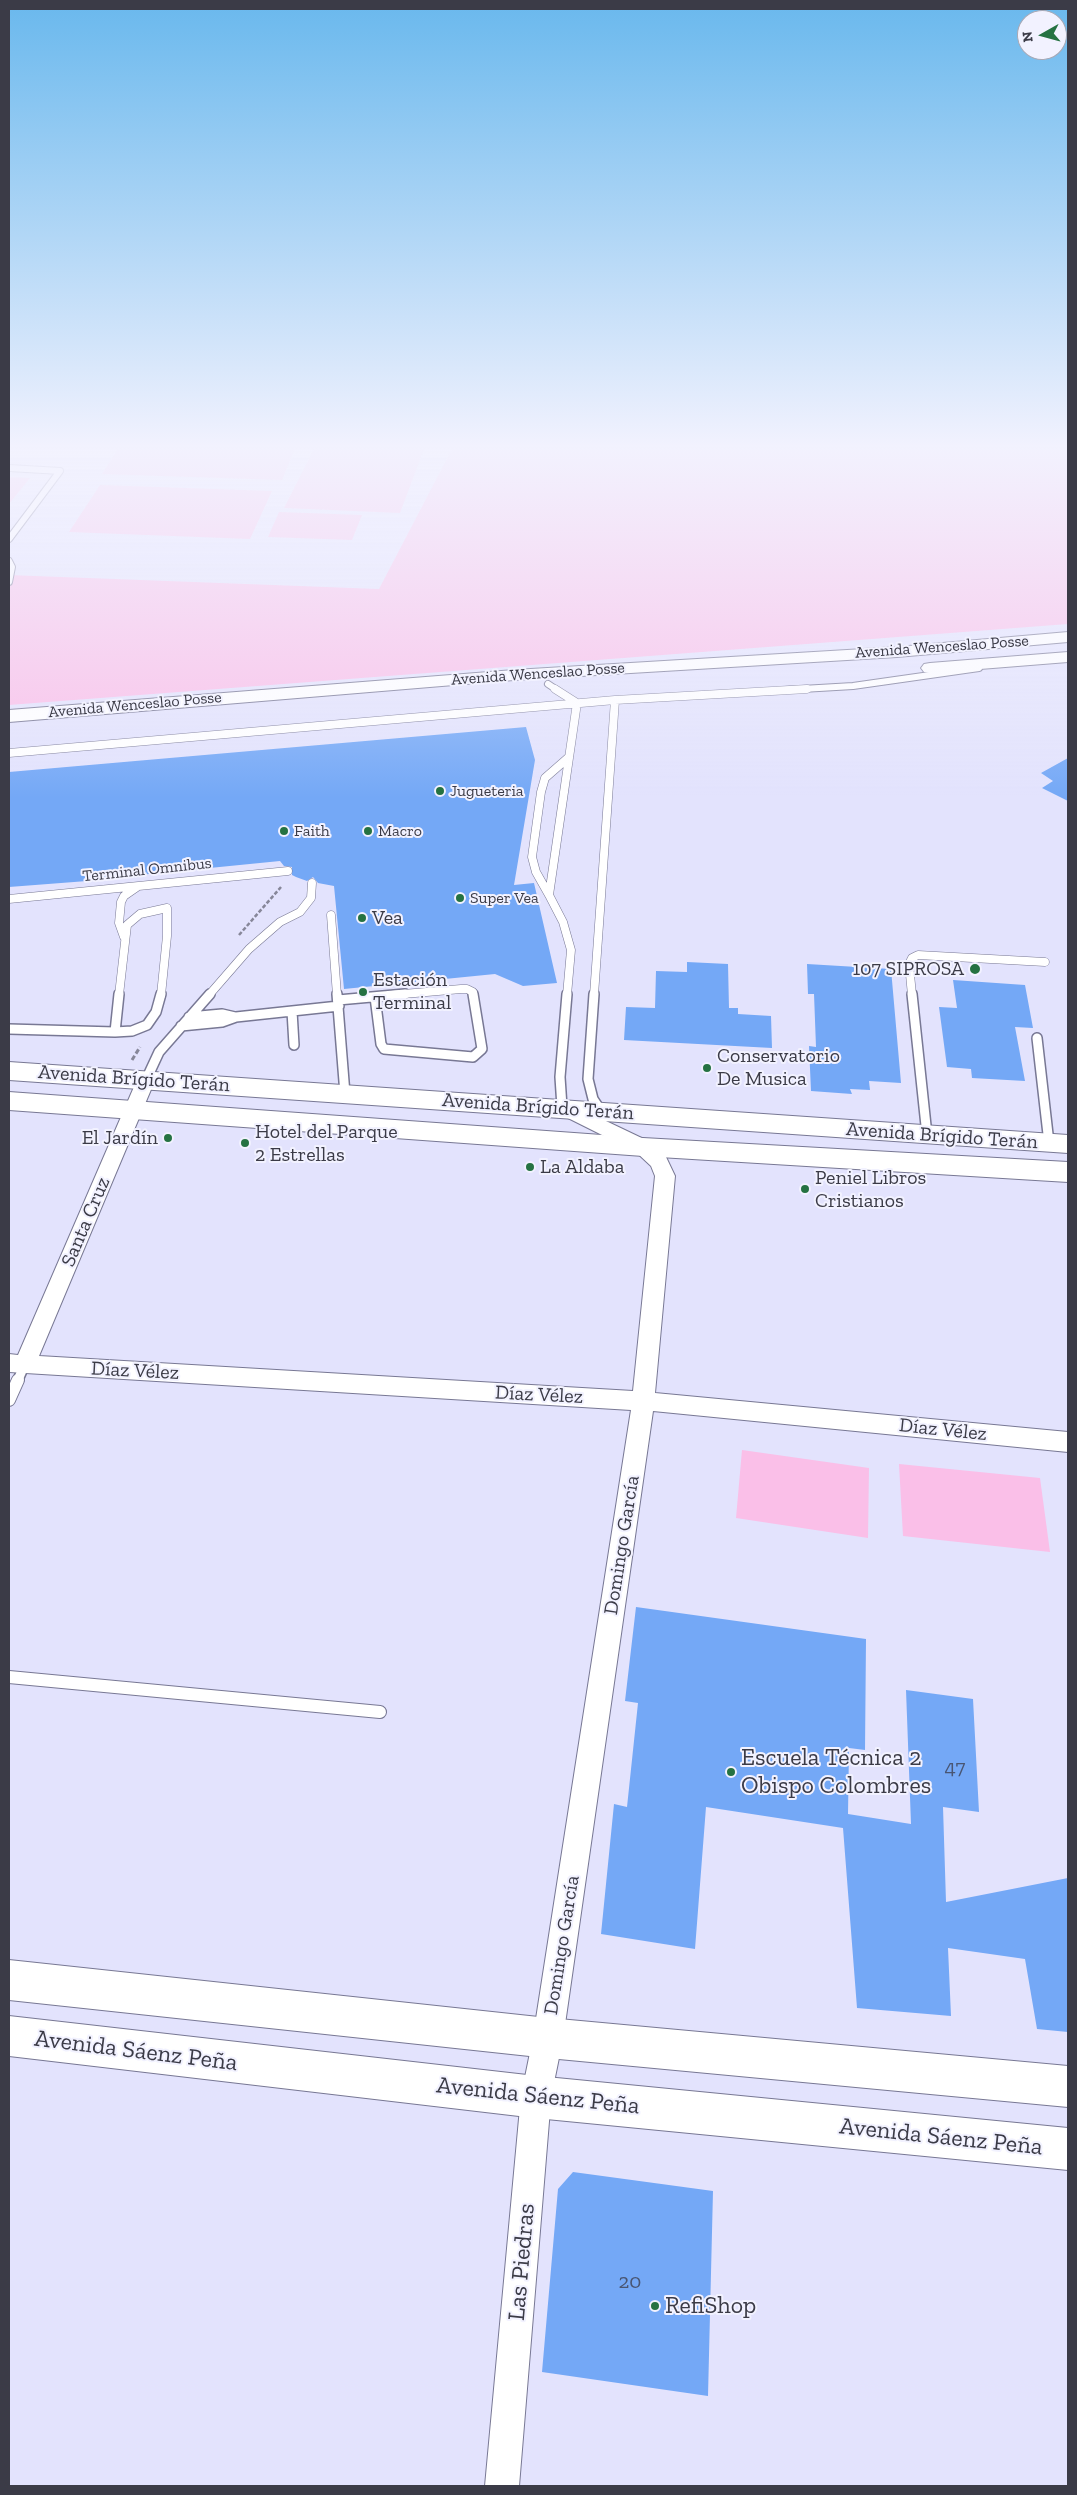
<!DOCTYPE html>
<meta charset="utf-8">
<style>
body{margin:0}
#map{position:relative;width:1077px;height:2495px;overflow:hidden;background:#e3e3fd;font-family:"Zilla Slab",serif}
canvas{display:block}
.frame{position:absolute;inset:0;border:10px solid #3b3b47;pointer-events:none}
.north{position:absolute;left:1017px;top:10px;width:50px;height:50px;box-sizing:border-box;background:#f2f2ff;border:1px solid #a9a9b5;border-radius:50%;rotate:263deg;font-size:14px;font-weight:700;line-height:20px;text-align:center;color:#3b3b47}
.north::after{content:'';display:block;margin:auto;width:18px;height:22px;background:#257242;clip-path:polygon(50% 0,100% 100%,50% 72%,0 100%)}
</style>
<div id="map">
<canvas width="1077" height="2495"></canvas>
<div class="frame"></div>
<div class="north">N</div>
</div>
<script>
const g = document.querySelector('canvas').getContext('2d');
g.lineJoin = 'round';
function paint(path, color) { g.fillStyle = color; g.fill(path, 'evenodd'); }
const poly = rows => new Path2D(rows.map(r => 'M' + r).join(''));
function stroke(path, color, width, dash) { g.strokeStyle = color; g.lineWidth = width; g.lineCap = dash ? 'butt' : 'round'; g.setLineDash(dash || []); g.stroke(path); }
function label(font, color, halo, rows, align = 'center') {
  g.font = font + ' "Zilla Slab",serif'; g.lineWidth = 4; g.setLineDash([]); g.textBaseline = 'middle'; g.strokeStyle = halo; g.fillStyle = color; for (const [text, x, y, turn = 0] of rows) {
    g.save(); g.translate(x, y); g.rotate((+turn || 0) * Math.PI / 180); g.textAlign = isNaN(turn) ? turn : align; if (halo) g.strokeText(text, 0, 0); g.fillText(text, 0, 0); g.restore();
  }
}
const green = poly([
 [118,449,295,449,282,480,102,474],
 [314,449,424,449,400,513,284,508],
 [452,449,1068,449,1068,624,9,705,9,575,379,589],
 [9,477,30,478,9,504],
 [100,485,272,491,250,539,69,532],
 [279,512,362,515,352,540,268,537],
 [742,1450,869,1468,868,1538,736,1518],
 [899,1464,1040,1478,1050,1552,903,1536]
]);
const building = poly([
 [526,727,535,760,514,885,534,883,557,983,523,986,495,974,344,989,334,886,318,883,313,877,307,881,296,877,292,875,292,867,284,866,280,861,139,875,139,877,9,887,9,772],
 [1068,758,1068,801,1042,788,1053,781,1041,773],
 [687,962,728,964,729,1008,738,1008,738,1014,771,1016,772,1048,624,1040,626,1007,655,1008,656,971,687,972],
 [807,964,891,969,901,1083,869,1081,870,1090,850,1089,852,1094,811,1091,809,1046,816,1047,814,994,808,994],
 [953,980,1025,985,1033,1028,1015,1027,1025,1081,972,1078,971,1069,947,1067,939,1007,957,1008],
 [636,1607,866,1639,865,1750,849,1748,848,1814,911,1824,906,1690,973,1699,979,1812,943,1807,946,1902,1068,1878,1068,2032,1037,2029,1025,1959,948,1948,951,2016,857,2008,843,1828,706,1807,695,1949,601,1934,614,1804,627,1807,638,1703,625,1701],
 [573,2172,713,2191,708,2396,542,2372,558,2189]
]);
const pathFar1 = poly([
 [239,935,281,887]
]);
const path = poly([
 [132,1060,140,1047]
]);
const laneFar3 = poly([
 [9,468,60,471,9,539],
 [9,561,12,567,9,582],
 [548,684,557,690],
 [785,690,853,686,979,668]
]);
const laneFar2 = poly([
 [555,689,577,703],
 [9,753,615,700,807,689],
 [549,895,536,872,532,857,541,792,545,778,569,757],
 [9,899,288,871],
 [331,915,337,995],
 [124,937,119,923,121,902,124,896,137,887],
 [119,995,127,925,140,914,167,908,167,936,161,995],
 [209,995,249,949,280,922,300,912,311,898,312,883],
 [392,995,461,989,467,989,473,992,473,995],
 [567,995,571,950,563,922,549,895,577,703],
 [594,995,615,700],
 [912,995,909,964,912,958,918,955,1045,962]
]);
const laneFar1 = poly([
 [337,994,345,1094],
 [594,994,588,1079,593,1099,601,1111],
 [912,994,927,1135],
 [375,997,381,1044,384,1049,473,1057,482,1049,473,994],
 [338,1000,405,994],
 [292,1011,294,1045],
 [189,1017,222,1014,235,1017],
 [181,1026,222,1022,236,1017,339,1006],
 [9,1029,115,1032],
 [115,1032,119,994],
 [115,1032,132,1031,147,1025,156,1012,161,994],
 [1037,1038,1049,1143],
 [146,1080,159,1052,210,994],
 [562,1107,560,1077,567,994],
 [17,1382,25,1364]
]);
const lane = poly([
 [9,1400,18,1380],
 [9,1677,380,1712]
]);
const street = poly([
 [146,1074,152,1076,155,1080,39,1356,633,1391,655,1176,651,1166,636,1152,556,1112,553,1107,556,1102,562,1100,650,1142,666,1157,675,1176,655,1393,1068,1432,1068,1452,653,1411,563,2038,551,2097,519,2486,485,2486,521,2097,533,2038,631,1410,9,1372,9,1354,18,1355,137,1080,140,1076,146,1074]
]);
const secondary = poly([
 [9,1062,1068,1135,1068,1153,9,1080,9,1062],
 [9,1092,643,1138,1068,1162,1068,1182,643,1156,9,1110,9,1092]
]);
const primary = poly([
 [1068,632,1068,642,897,657,514,680,9,722,9,710,514,670,897,647,1068,632],
 [1068,652,1068,662,930,673,924,672,921,668,924,664,930,663,1068,652],
 [9,1960,548,2018,1068,2066,1068,2107,548,2058,9,2000,9,1960],
 [9,2016,536,2076,1068,2128,1068,2170,536,2118,9,2056,9,2016]
]);
const markers = [
 [440,791,5,"#257242"],
 [284,831,5,"#257242"],
 [368,831,5,"#257242"],
 [460,898,5,"#257242"],
 [362,918,5,"#257242"],
 [975,969,6,"#257242"],
 [363,992,5,"#257242"],
 [707,1068,5,"#257242"],
 [168,1138,5,"#257242"],
 [245,1143,5,"#257242"],
 [530,1167,5,"#257242"],
 [805,1189,5,"#257242"],
 [731,1772,5,"#257242"],
 [655,2306,5,"#257242"]
];
const farStreetnames = [
 ["Avenida Wenceslao Posse",942,647,-4],
 ["Avenida Wenceslao Posse",538,674,-4],
 ["Avenida Wenceslao Posse",135,705,-5],
 ["Terminal Omnibus",147,870,-6]
];
const farPoinames = [
 ["Jugueteria",450,791],
 ["Faith",294,831],
 ["Macro",378,831],
 ["Super Vea",470,898]
];
const poiNames = [
 ["Vea",372,918],
 ["107 SIPROSA",964,969,"right"],
 ["Estación",373,980],
 ["Terminal",373,1003],
 ["Conservatorio",717,1056],
 ["De Musica",717,1079],
 ["Hotel del Parque",255,1132],
 ["2 Estrellas",255,1155],
 ["El Jardín",158,1138,"right"],
 ["La Aldaba",540,1167],
 ["Peniel Libros",815,1178],
 ["Cristianos",815,1201]
];
const streetNames = [
 ["Avenida Brígido Terán",134,1079,4],
 ["Avenida Brígido Terán",538,1107,4],
 ["Avenida Brígido Terán",942,1136,4],
 ["Santa Cruz",86,1222,-67],
 ["Díaz Vélez",135,1371,3],
 ["Díaz Vélez",539,1395,3],
 ["Díaz Vélez",943,1430,6],
 ["Domingo García",622,1545,-81],
 ["Domingo García",562,1945,-81]
];
const nearNumbernames = [
 ["47",955,1768],
 ["20",630,2282]
];
const nearPoinames = [
 ["Escuela Técnica 2",741,1758],
 ["Obispo Colombres",741,1786],
 ["RefiShop",665,2306]
];
const nearStreetnames = [
 ["Avenida Sáenz Peña",136,2051,7],
 ["Avenida Sáenz Peña",538,2096,6],
 ["Avenida Sáenz Peña",941,2137,6],
 ["Las Piedras",522,2262,-85]
];
paint(green, '#fabfe8');
paint(building, '#74a8f6');
stroke(laneFar3, '#787894', 8);
stroke(laneFar2, '#787894', 9);
stroke(laneFar1, '#787894', 12);
stroke(lane, '#787894', 14);
stroke(street, '#787894', 2);
stroke(secondary, '#787894', 2);
stroke(primary, '#787894', 2);
stroke(pathFar1, '#878799', 2.5, [4, 2]);
stroke(path, '#878799', 3, [5, 2.5]);
stroke(laneFar3, '#fff', 6);
stroke(laneFar2, '#fff', 8);
stroke(laneFar1, '#fff', 9);
stroke(lane, '#fff', 12);
paint(street, '#fff');
paint(secondary, '#fff');
paint(primary, '#fff');
const sky = g.createLinearGradient(0, 0, 0, 798);
sky.addColorStop(0, '#69b8ed');
sky.addColorStop(0.56, '#f2f2fe');
sky.addColorStop(1, '#f2f2fe00');
g.fillStyle = sky;
g.fillRect(0, 0, 1077, 798);
for (const [x, y, r, color] of markers) { const dot = new Path2D(); dot.arc(x, y, r, 0, 2 * Math.PI); g.fillStyle = color; g.fill(dot); stroke(dot, '#f2f2ff', 2); }
label('16px', '#3b3b47', '#f2f2ff', farStreetnames);
label('16px', '#3b3b47', '#f2f2ff', farPoinames, 'left');
label('20px', '#3b3b47', '#f2f2ff', poiNames, 'left');
label('20px', '#3b3b47', '#f2f2ff', streetNames);
label('21px', '#495673', null, nearNumbernames);
label('24px', '#3b3b47', '#f2f2ff', nearPoinames, 'left');
label('24px', '#3b3b47', '#f2f2ff', nearStreetnames);
</script>
